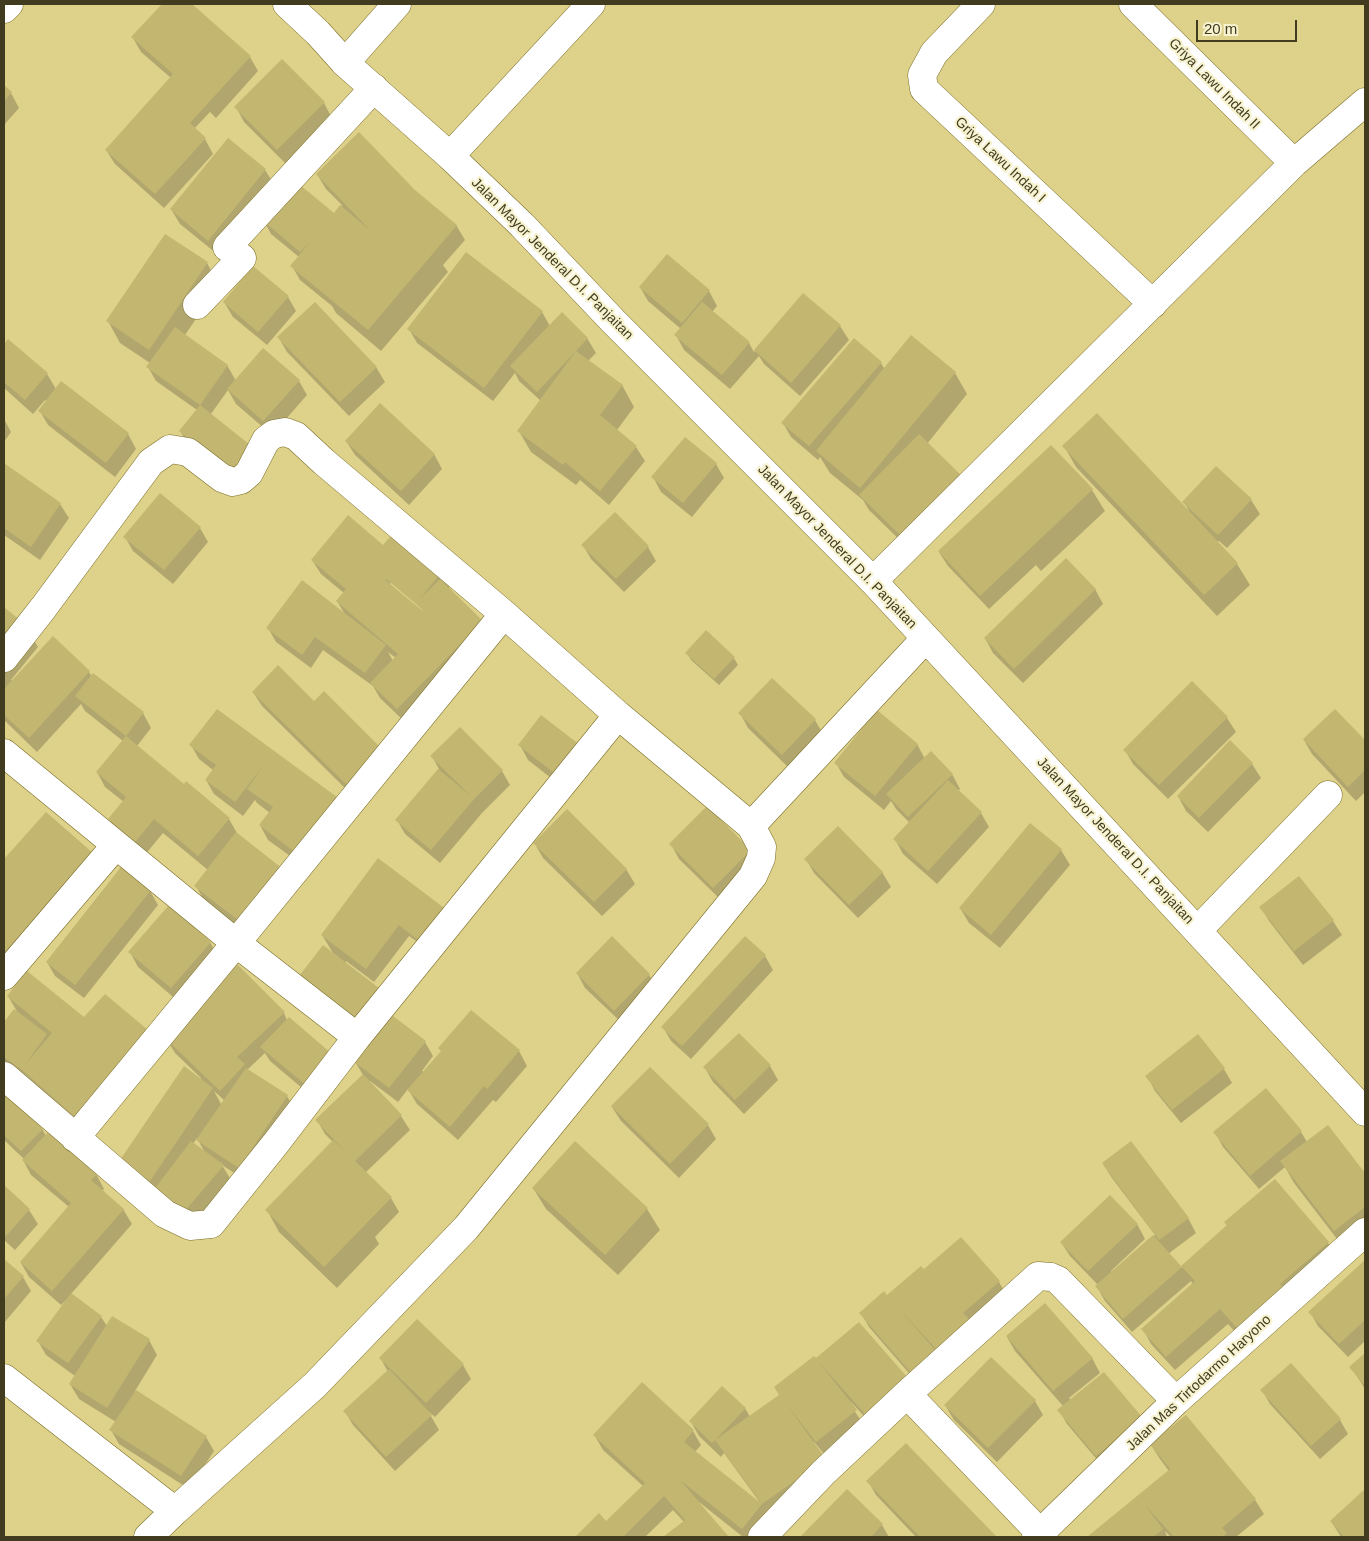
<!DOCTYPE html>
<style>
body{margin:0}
#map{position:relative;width:1369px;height:1541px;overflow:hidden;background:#ded18a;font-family:Helvetica,sans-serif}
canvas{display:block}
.frame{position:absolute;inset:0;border:5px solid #413c1f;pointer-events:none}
.scale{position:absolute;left:1196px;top:20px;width:101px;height:22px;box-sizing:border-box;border:2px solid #413c1f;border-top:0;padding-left:6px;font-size:15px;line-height:18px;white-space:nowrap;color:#413c1f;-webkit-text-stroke:4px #f7f2cf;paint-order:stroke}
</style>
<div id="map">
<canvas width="1369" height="1541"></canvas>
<div class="frame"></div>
<div class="scale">20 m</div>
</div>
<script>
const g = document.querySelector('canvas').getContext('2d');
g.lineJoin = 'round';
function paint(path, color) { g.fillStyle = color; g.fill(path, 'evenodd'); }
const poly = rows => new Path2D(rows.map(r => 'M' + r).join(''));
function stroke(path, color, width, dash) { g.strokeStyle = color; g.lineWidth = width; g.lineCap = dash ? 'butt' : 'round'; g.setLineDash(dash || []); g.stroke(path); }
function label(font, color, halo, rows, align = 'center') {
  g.font = font + ' Helvetica,sans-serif'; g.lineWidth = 4.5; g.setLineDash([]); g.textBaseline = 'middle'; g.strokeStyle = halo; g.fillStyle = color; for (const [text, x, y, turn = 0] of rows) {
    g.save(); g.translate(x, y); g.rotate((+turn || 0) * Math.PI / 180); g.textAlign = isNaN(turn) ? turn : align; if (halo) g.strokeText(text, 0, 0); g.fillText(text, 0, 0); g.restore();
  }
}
const shadow = poly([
 [163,4,190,4,250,57,258,71,216,118,210,112,194,129,205,139,213,154,164,208,115,164,106,150,171,78,141,52,133,38],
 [282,61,324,103,332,118,286,164,244,122,236,107],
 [4,87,11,93,19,108,4,125],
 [229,139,265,170,274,184,217,254,180,224,171,209],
 [317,174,414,191,456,225,465,240,443,265,448,272,381,351,336,313,332,306,300,280,292,266,299,257,271,234,263,219,334,215,342,205,326,189],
 [207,263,219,285,185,335,227,365,236,381,299,381,307,395,272,435,236,404,228,390,189,445,180,431,197,410,156,381,148,367,150,363,120,343,108,321],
 [640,287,709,291,717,306,712,312,749,343,754,352,803,294,840,326,849,340,800,396,764,364,759,356,730,389,684,350,676,335,681,329,648,301],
 [288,297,296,311,267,345,233,317,224,302],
 [542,312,550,326,587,338,596,353,588,361,622,385,634,407,617,430,636,447,645,461,609,505,580,480,576,485,531,452,519,431,541,401,519,381,515,373,493,401,417,343,409,329],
 [279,338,376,367,385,382,349,416,287,352],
 [8,340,47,374,56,389,128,434,136,449,115,477,48,425,40,411,47,401,45,400,33,414,4,388,4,346],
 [881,363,885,370,955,373,967,394,927,444,910,550,869,510,863,500,830,473,820,457,818,460,791,437,783,423],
 [4,419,11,432,4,442],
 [346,441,434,454,442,469,409,505,355,455],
 [1051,446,1092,490,1105,511,1041,571,1036,565,989,609,948,566,939,552],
 [1064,446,1189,511,1184,502,1251,500,1260,514,1227,548,1219,541,1217,542,1237,564,1250,585,1217,616,1076,467],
 [4,464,60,504,69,518,40,560,4,535],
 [716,464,724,478,692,517,661,492,653,477],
 [200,528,208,542,173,584,133,551,125,537],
 [583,545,648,547,656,561,624,592,591,559],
 [383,546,443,570,451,584,448,589,482,621,406,723,380,698,373,686,323,650,311,668,276,642,268,628,346,616,337,601,344,593,321,574,312,560],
 [391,582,424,610,422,613,390,584],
 [388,652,396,658,393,661],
 [1095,589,1103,604,1023,683,993,653,985,638],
 [4,609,25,626,38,647,11,680,13,681,89,672,92,677,143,713,151,728,137,746,184,785,229,819,237,833,250,936,204,900,196,886,208,870,163,833,144,856,118,833,109,819,124,802,105,787,97,772,123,741,85,711,81,704,37,752,4,720],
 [687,653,734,658,738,665,719,685,691,660],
 [773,680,815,720,823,734,790,769,748,728,740,713],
 [1192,683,1227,718,1236,732,1168,799,1133,764,1125,750],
 [253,692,314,703,357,800,262,706],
 [217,710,340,801,308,869,268,840,260,825,270,813,257,803,255,800,243,816,214,794,206,780,213,770,199,759,191,745],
 [1335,710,1365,742,1365,792,1356,801,1312,754,1304,740],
 [541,716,565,789,528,760,520,745],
 [917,744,925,759,952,774,960,789,958,791,981,813,989,827,937,884,903,854,895,839,910,823,896,809,891,801,884,810,844,777,836,763],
 [432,756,502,771,510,785,482,813,440,863,405,834,397,820,439,769],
 [1252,764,1261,778,1208,832,1186,811,1178,796],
 [707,808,758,865,722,901,679,859,671,844],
 [46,813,100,868,4,988,4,861],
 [1030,824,1061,850,1070,865,1000,948,969,923,960,908],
 [535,844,626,869,635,884,602,916,543,858],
 [806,859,882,872,891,887,858,918,814,873],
 [379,860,427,949,409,936,374,982,346,961,345,963,333,953,322,935],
 [1299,877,1333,921,1342,935,1303,965,1269,921,1261,907],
 [150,891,158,905,84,998,55,976,47,962],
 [612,938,649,975,658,989,623,1024,585,988,577,973],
 [210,942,218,957,179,1002,138,967,130,952],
 [765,956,773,970,691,1059,671,1041,663,1027],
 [8,996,85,1019,155,1046,82,1129,4,1064,4,1024,14,1011,19,1015],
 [284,1013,321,1104,270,1061,265,1053,247,1070,287,1096,295,1110,248,1182,222,1165,231,1180,193,1225,129,1175,201,1078,175,1053,166,1038],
 [214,1091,224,1100,221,1104],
 [197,1138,205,1153,193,1144],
 [1198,1036,1224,1069,1232,1083,1181,1123,1155,1091,1147,1076],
 [425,1042,433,1056,422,1071,424,1072,519,1051,527,1066,496,1102,493,1100,458,1140,417,1104,408,1089,398,1102,370,1081,369,1082,401,1116,410,1130,365,1173,391,1198,399,1212,375,1237,379,1244,337,1288,279,1232,267,1210,333,1142,325,1134,317,1120,363,1075,354,1060],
 [770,1066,778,1080,744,1114,713,1082,705,1068],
 [1266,1090,1301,1132,1307,1142,1328,1126,1365,1175,1365,1238,1347,1252,1294,1183,1285,1167,1259,1189,1223,1147,1215,1132],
 [4,1093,42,1129,46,1136,96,1174,104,1189,102,1191,123,1209,132,1224,71,1294,101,1317,107,1326,149,1340,157,1355,135,1391,206,1437,214,1451,189,1489,119,1444,111,1430,116,1422,79,1399,70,1384,75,1376,46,1355,38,1341,66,1302,65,1301,61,1305,29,1277,21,1263,69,1207,31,1175,23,1160,24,1159,4,1140],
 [612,1107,708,1125,716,1139,679,1178,621,1121],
 [1103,1164,1188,1218,1196,1233,1168,1254,1181,1268,1227,1226,1225,1222,1275,1181,1328,1243,1341,1264,1251,1350,1228,1324,1175,1370,1151,1344,1143,1329,1193,1285,1191,1281,1132,1332,1105,1301,1097,1287,1098,1285,1070,1256,1061,1242,1137,1224,1145,1239,1111,1271,1112,1273,1155,1235,1112,1178],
 [4,1187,29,1210,38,1224,15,1250,4,1240],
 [533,1188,647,1209,660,1230,618,1275,546,1209],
 [4,1261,23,1277,31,1291,4,1323],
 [1365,1262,1365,1341,1348,1357,1318,1326,1310,1312],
 [924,1271,999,1282,1007,1296,921,1387,869,1327,861,1313,887,1297],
 [417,1321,463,1365,471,1379,435,1417,428,1411,439,1430,395,1471,353,1425,345,1411,388,1372,381,1359],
 [1007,1337,1092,1358,1100,1373,1069,1398,1071,1400,1141,1418,1105,1469,1067,1424,1059,1410,1063,1406,1015,1351],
 [1365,1355,1365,1389,1351,1367],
 [814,1358,906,1378,874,1427,851,1402,849,1403,864,1425,825,1455,814,1442,812,1443,825,1460,755,1537,743,1537,699,1502,699,1503,727,1537,665,1537,684,1522,673,1510,645,1537,577,1537,599,1515,606,1522,643,1486,603,1450,595,1436,693,1431,701,1445,695,1452,761,1504,724,1453,721,1457,699,1436,691,1422,745,1408,750,1417,780,1395],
 [1291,1365,1340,1420,1348,1434,1320,1459,1270,1404,1262,1390],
 [1035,1401,1043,1415,997,1462,954,1420,945,1405],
 [1186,1416,1255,1500,1264,1514,1236,1537,1171,1537,1165,1531,1167,1537,1089,1537,1169,1471,1160,1459,1151,1445],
 [906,1444,995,1537,916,1537,876,1495,868,1481],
 [847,1491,882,1525,889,1537,802,1537],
 [1365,1491,1365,1537,1341,1537,1331,1521]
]);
const building = poly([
 [162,4,192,4,251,56,190,123,206,138,155,194,105,150,173,74,131,37],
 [282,59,325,102,277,150,234,107],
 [4,85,12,92,4,101],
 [359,132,415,190,457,225,368,330,290,266,310,242,300,252,261,219,294,180,334,213,340,205,371,231,316,174],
 [228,138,266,169,208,241,170,209],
 [165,234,208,262,149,350,106,321],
 [466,252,543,311,484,388,407,329],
 [667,254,710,290,682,323,639,287],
 [253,266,289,296,258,332,223,302],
 [803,293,841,325,791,383,754,350],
 [315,302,377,367,340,402,277,337],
 [702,302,750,342,722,375,674,335],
 [562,312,588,338,576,351,623,385,600,415,637,446,600,491,565,462,563,465,517,431,576,351,537,392,510,366],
 [175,327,228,365,200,405,146,367],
 [911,335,956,372,860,488,816,451],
 [854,338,882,362,809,446,781,423],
 [8,339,48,373,25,400,4,382,4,344],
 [263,348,300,380,263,421,227,389],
 [61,381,129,433,106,463,38,411],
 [380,403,435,454,401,491,345,441],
 [200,405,254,448,233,474,179,431],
 [1097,413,1238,563,1204,595,1062,446],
 [919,434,961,475,901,536,859,495],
 [685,437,717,463,683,503,651,477],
 [1051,445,1093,489,980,596,938,551],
 [4,463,61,503,31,547,4,528],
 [1216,466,1252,499,1218,535,1182,502],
 [160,493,201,527,164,570,123,537],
 [615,512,649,546,616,579,581,545],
 [348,515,383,545,396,530,444,569,419,600,440,579,483,621,397,709,370,683,398,654,336,601,346,589,311,560],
 [386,579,416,604,428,615,385,580],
 [1066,558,1096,589,1014,669,984,638],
 [302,580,386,645,365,673,315,637,302,655,266,628],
 [4,607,26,625,4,653],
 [706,630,735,657,714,679,685,653],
 [53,636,90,671,29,738,4,715,4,689],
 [278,665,314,701,324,691,384,751,348,786,252,692],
 [93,673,144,712,126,736,184,784,186,781,230,818,198,856,154,819,135,842,108,819,126,797,96,772,126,736,75,696],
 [772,678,816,719,782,755,738,713],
 [1192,681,1228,717,1159,785,1123,750],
 [217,709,341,800,299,855,259,825,273,807,247,789,266,762,235,802,205,780,216,765,189,745],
 [1335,709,1365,740,1365,770,1348,787,1303,739],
 [877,710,918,744,875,796,834,763],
 [541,715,580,745,557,775,518,745],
 [460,727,503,770,474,799,431,850,395,820,438,769,472,797,430,756],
 [1230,740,1253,763,1199,818,1177,796],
 [931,751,953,774,908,817,886,794],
 [948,780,982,812,928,871,893,839],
 [707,806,751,850,713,888,669,844],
 [567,809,627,869,594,902,533,843],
 [46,812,93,853,4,953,4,859],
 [1030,823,1062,849,991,935,959,908],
 [838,826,883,872,849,905,804,859],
 [236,832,283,869,242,923,194,886],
 [378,858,447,910,422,943,399,925,366,969,321,935],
 [121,867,151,890,75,985,46,962],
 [1299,876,1334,920,1294,951,1259,907],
 [169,905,211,942,171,988,128,952],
 [612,936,650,974,614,1011,576,973],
 [745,936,766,955,682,1046,661,1027],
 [323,945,384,992,353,1031,293,984],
 [237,964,285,1012,237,1057,245,1064,220,1091,165,1038],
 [27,971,84,1017,105,994,148,1030,74,1116,21,1069,4,1057,4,1022,14,1009,47,1034,24,1066,52,1033,7,996],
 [471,1010,520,1050,487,1089,484,1086,450,1127,407,1090,441,1051,438,1048],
 [389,1013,426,1041,389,1088,352,1060],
 [289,1017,338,1059,312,1090,260,1047],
 [739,1033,771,1065,735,1100,703,1067],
 [1198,1034,1225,1068,1172,1110,1145,1076],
 [184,1066,213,1088,150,1181,120,1160],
 [650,1067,709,1124,670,1164,611,1106],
 [246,1068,288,1095,239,1168,196,1140],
 [363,1074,402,1115,355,1161,392,1197,324,1267,265,1210,333,1140,348,1154,315,1120],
 [1266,1088,1302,1131,1250,1176,1213,1132],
 [4,1091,43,1129,21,1151,4,1135],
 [1328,1125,1365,1173,1365,1207,1334,1231,1280,1161],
 [49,1131,97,1174,91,1180,124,1209,52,1291,20,1262,71,1203,22,1160],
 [191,1141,224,1165,184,1212,156,1187],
 [575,1141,648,1208,605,1255,532,1188],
 [1131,1141,1189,1218,1159,1240,1102,1163],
 [1275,1179,1329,1242,1280,1284,1283,1288,1238,1329,1220,1309,1166,1357,1141,1329,1195,1281,1182,1267,1123,1319,1095,1286,1153,1235,1181,1266,1227,1225,1224,1222],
 [4,1185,30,1209,6,1236,4,1234],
 [1110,1195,1138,1224,1088,1271,1060,1242],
 [961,1237,1000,1281,963,1313,975,1325,942,1355,897,1307,937,1352,912,1374,859,1313,884,1291,887,1295,921,1266,924,1269],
 [4,1259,24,1276,4,1299],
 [1365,1260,1365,1320,1339,1344,1308,1312],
 [71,1293,102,1316,68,1363,36,1341],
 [1045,1303,1093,1358,1053,1391,1006,1336],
 [112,1316,150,1339,107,1408,69,1384],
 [417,1319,464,1364,426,1403,379,1358],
 [859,1322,907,1377,865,1414,818,1361,857,1410,816,1442,786,1404,826,1459,762,1504,742,1529,680,1480,729,1537,663,1537,685,1520,664,1496,623,1537,575,1537,599,1513,606,1521,645,1483,593,1435,642,1382,694,1430,684,1442,762,1504,715,1440,712,1443,689,1421,722,1386,746,1408,715,1440,779,1395,774,1387,814,1356,816,1358],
 [1365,1353,1365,1386,1349,1367],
 [991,1357,1036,1400,988,1448,944,1405],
 [1291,1363,1341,1419,1311,1446,1260,1390],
 [389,1369,432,1415,386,1457,343,1411],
 [1104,1372,1142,1417,1096,1456,1057,1410],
 [136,1390,207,1436,181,1476,109,1430],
 [1186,1415,1256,1499,1222,1528,1227,1533,1223,1537,1174,1537,1145,1505,1163,1529,1153,1537,1087,1537,1170,1469,1150,1444],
 [906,1443,959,1498,997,1537,920,1537,866,1481],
 [847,1489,883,1524,871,1537,800,1537],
 [1365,1489,1365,1537,1344,1537,1330,1521]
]);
const minor = poly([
 [981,4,934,53,922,75,924,89,1153,304],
 [1133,4,1294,163],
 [4,9,9,4],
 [345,63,397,4],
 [450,156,591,4],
 [197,305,242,258,227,247,374,88],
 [873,581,1294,163,1365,102],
 [4,658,44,607,151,462,170,449,188,452,222,478,233,482,241,480,249,473,266,440,274,434,285,432,296,436,324,462,504,614,618,715,751,826],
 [4,753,236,943,357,1037],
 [1198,930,1328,795],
 [4,976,116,845],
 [4,1076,165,1214,190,1226,211,1224,276,1143,357,1037,618,715],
 [75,1138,236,943,504,614],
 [4,1378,175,1511],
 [907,1394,1044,1537],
 [148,1537,175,1511,315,1385,466,1228,753,876,761,858,762,847,751,826,925,639],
 [762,1537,823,1473,907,1394,1038,1276,1051,1277,1058,1280,1176,1401],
 [1036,1537,1176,1401,1365,1232]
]);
const major = poly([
 [287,4,318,33,345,63,450,156,522,225,613,321,873,581,1365,1112]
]);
const streetNames = [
 ["Griya Lawu Indah II",1214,84,45],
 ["Griya Lawu Indah I",1000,160,43],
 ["Jalan Mayor Jenderal D.I. Panjaitan",552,259,45],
 ["Jalan Mayor Jenderal D.I. Panjaitan",837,547,46],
 ["Jalan Mayor Jenderal D.I. Panjaitan",1115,841,47],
 ["Jalan Mas Tirtodarmo Haryono",1199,1383,-43]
];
paint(shadow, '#0003');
paint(building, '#c3b670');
stroke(minor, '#796d25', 29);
stroke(major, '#796d25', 29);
stroke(minor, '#fff', 28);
stroke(major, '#fff', 28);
label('14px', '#413c1f', '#f7f2cf', streetNames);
</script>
